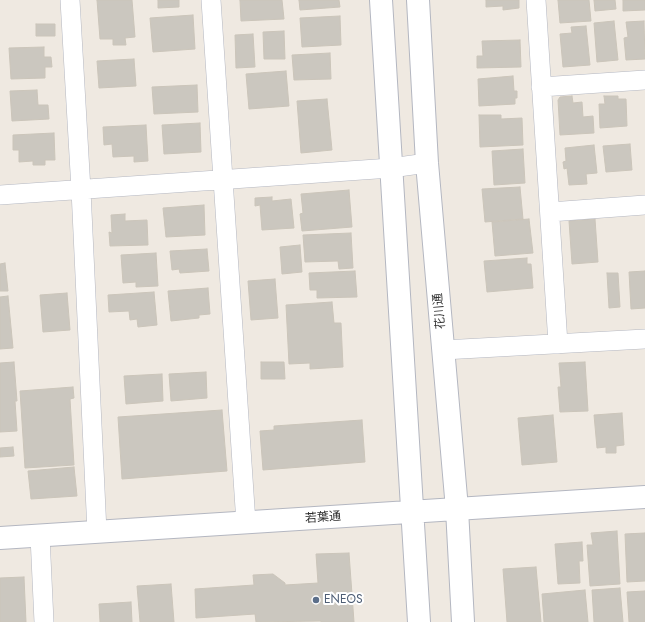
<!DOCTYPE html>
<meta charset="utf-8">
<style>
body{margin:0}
canvas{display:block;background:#efe9e1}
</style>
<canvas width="645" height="622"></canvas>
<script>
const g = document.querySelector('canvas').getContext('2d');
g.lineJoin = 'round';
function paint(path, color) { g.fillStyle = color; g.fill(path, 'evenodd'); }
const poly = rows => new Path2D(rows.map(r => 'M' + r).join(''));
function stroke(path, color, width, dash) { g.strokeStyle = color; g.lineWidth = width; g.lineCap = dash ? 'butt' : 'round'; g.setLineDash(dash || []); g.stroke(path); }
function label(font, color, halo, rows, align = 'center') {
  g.font = font + ' Jost,"Noto Sans JP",sans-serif'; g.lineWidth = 4; g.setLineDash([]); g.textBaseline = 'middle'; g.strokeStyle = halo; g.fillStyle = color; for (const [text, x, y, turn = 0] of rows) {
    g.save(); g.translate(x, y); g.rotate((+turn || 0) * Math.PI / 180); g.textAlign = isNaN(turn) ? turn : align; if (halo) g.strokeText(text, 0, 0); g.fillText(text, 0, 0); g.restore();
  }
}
const building = poly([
 [97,0,132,0,135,37,125,38,126,45,113,45,113,39,100,39,97,0],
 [158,0,179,0,179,7,158,8,158,0],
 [240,0,282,0,284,19,241,21,240,0],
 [299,0,339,0,340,7,300,10,299,0],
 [486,0,519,0,519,8,503,10,503,6,486,7,486,0],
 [558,0,589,0,591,21,560,23,558,0],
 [594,0,615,0,616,9,595,11,594,0],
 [623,0,645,0,645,10,623,11,623,0],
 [193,15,195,49,153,52,150,18,193,15],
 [340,16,341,45,302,47,300,18,340,16],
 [614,21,618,60,597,62,594,23,614,21],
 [644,21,645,59,626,60,624,38,628,37,626,22,644,21],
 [36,24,55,24,55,36,36,36,36,24],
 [586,26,590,65,563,67,560,34,572,33,571,27,586,26],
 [284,31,285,59,264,59,263,32,284,31],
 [253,34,255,67,236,68,235,35,253,34],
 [520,40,521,67,477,68,477,56,483,56,482,41,520,40],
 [44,47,44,57,51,57,52,67,45,67,45,78,11,79,9,48,44,47],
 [330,53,331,79,294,80,292,55,330,53],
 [134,59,136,86,99,88,97,61,134,59],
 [286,71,289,106,249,109,246,74,286,71],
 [513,76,514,91,517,91,517,98,515,98,515,104,479,106,478,79,513,76],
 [197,85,198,112,154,114,152,87,197,85],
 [37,90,38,105,48,105,49,119,12,121,10,91,37,90],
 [572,96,573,103,582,102,583,117,593,116,594,133,560,135,558,100,560,97,572,96],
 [604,96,618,96,618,99,626,99,627,126,600,128,599,104,605,104,604,96],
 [327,99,332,150,301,153,297,101,327,99],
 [479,115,501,115,501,119,522,118,523,145,480,147,479,115],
 [200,123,201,152,164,154,162,125,200,123],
 [146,125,148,161,134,162,134,156,113,157,112,144,104,145,103,127,146,125],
 [54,133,55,160,45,160,45,165,33,165,33,161,19,162,19,150,13,150,13,135,54,133],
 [630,144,632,170,606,172,603,146,630,144],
 [594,145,597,173,586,174,587,184,569,185,567,168,564,169,563,162,566,161,565,148,594,145],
 [523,149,525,183,494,185,492,151,523,149],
 [520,187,523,219,485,222,482,189,520,187],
 [349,190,352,227,302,231,300,214,303,213,301,194,349,190],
 [272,197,272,201,291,199,294,228,262,230,260,205,255,206,255,198,272,197],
 [204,205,205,235,166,237,163,208,204,205],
 [125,214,125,221,147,220,148,245,110,246,109,232,112,233,111,215,125,214],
 [529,219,533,253,495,256,492,222,529,219],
 [595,219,598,262,572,264,569,221,595,219],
 [351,233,353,268,339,269,338,261,305,262,303,235,351,233],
 [300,245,302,272,282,274,280,247,300,245],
 [207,249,209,271,180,273,179,269,172,270,170,251,207,249],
 [156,253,158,286,136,287,136,282,123,283,121,255,156,253],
 [527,258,527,264,531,264,533,288,487,292,484,261,527,258],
 [5,263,8,291,0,291,0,264,5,263],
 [355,271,357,297,317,298,317,290,310,290,309,273,355,271],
 [645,271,645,308,631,309,629,272,645,271],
 [607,273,618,273,620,307,609,308,607,273],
 [275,279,278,318,251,320,248,281,275,279],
 [208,288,210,314,199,315,199,318,171,321,168,291,208,288],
 [154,292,157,325,138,327,137,319,130,320,129,311,109,312,108,295,154,292],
 [67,293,70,330,43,332,40,295,67,293],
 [8,296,13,348,0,349,0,297,8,296],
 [332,302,334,323,341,323,343,367,310,369,310,363,289,364,286,305,332,302],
 [14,362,17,401,15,401,17,431,0,432,0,363,14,362],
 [261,362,284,362,285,379,261,379,261,362],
 [585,362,588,411,560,412,558,387,561,387,559,363,585,362],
 [206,372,207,398,171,401,169,374,206,372],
 [162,374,163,401,126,404,124,376,162,374],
 [73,387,74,398,70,399,74,465,25,468,20,391,73,387],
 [222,410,227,471,122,479,118,417,222,410],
 [622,413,624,445,616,446,616,453,606,453,606,447,597,448,594,415,622,413],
 [553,415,557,462,522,465,518,418,553,415],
 [362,420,365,462,263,470,260,431,274,430,274,426,362,420],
 [13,447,14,456,0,457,0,448,13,447],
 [74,467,77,496,31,499,28,471,74,467],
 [617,531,620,584,590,586,587,545,593,545,591,533,617,531],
 [645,533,645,581,627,582,625,534,645,533],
 [582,542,583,561,579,561,580,583,558,584,555,544,582,542],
 [349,553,354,622,321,622,321,621,256,622,255,614,196,618,195,589,254,585,253,575,273,574,285,583,285,585,318,583,316,554,349,553],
 [536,567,541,622,507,622,503,569,536,567],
 [24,577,26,622,0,622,0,578,24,577],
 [171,584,174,622,140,622,137,586,171,584],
 [620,588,623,622,594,622,592,590,620,588],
 [585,590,588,622,544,622,542,594,585,590],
 [645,591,645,622,629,622,627,592,645,591],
 [131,602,132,622,100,622,99,604,131,602]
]);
const minor = poly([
 [70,0,81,190,97,532],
 [211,0,246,523],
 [536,0,558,344],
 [541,87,645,80],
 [0,195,391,168,427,163],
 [550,212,645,205],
 [443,350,645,339],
 [40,536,44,622]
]);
const tertiary = poly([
 [381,0,419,622],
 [418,0,427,163,457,509,463,622],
 [0,538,645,497]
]);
const markers = [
 [316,600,4,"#5c6f8a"]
];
const streetNames = [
 ["花川通",440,311,-95],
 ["若葉通",323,518,-4]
];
const serviceNames = [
 ["ENEOS",324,600]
];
paint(building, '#cbc7bf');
stroke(building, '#cbc5ba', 1);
stroke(minor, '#b4b7c1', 20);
stroke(tertiary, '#b4b7c1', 24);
stroke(minor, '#fff', 19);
stroke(tertiary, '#fff', 22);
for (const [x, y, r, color] of markers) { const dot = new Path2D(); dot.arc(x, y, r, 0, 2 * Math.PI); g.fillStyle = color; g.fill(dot); stroke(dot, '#fff', 1.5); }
label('12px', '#2e2e2e', '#fff', streetNames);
label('12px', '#4e5e75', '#fff', serviceNames, 'left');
</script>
